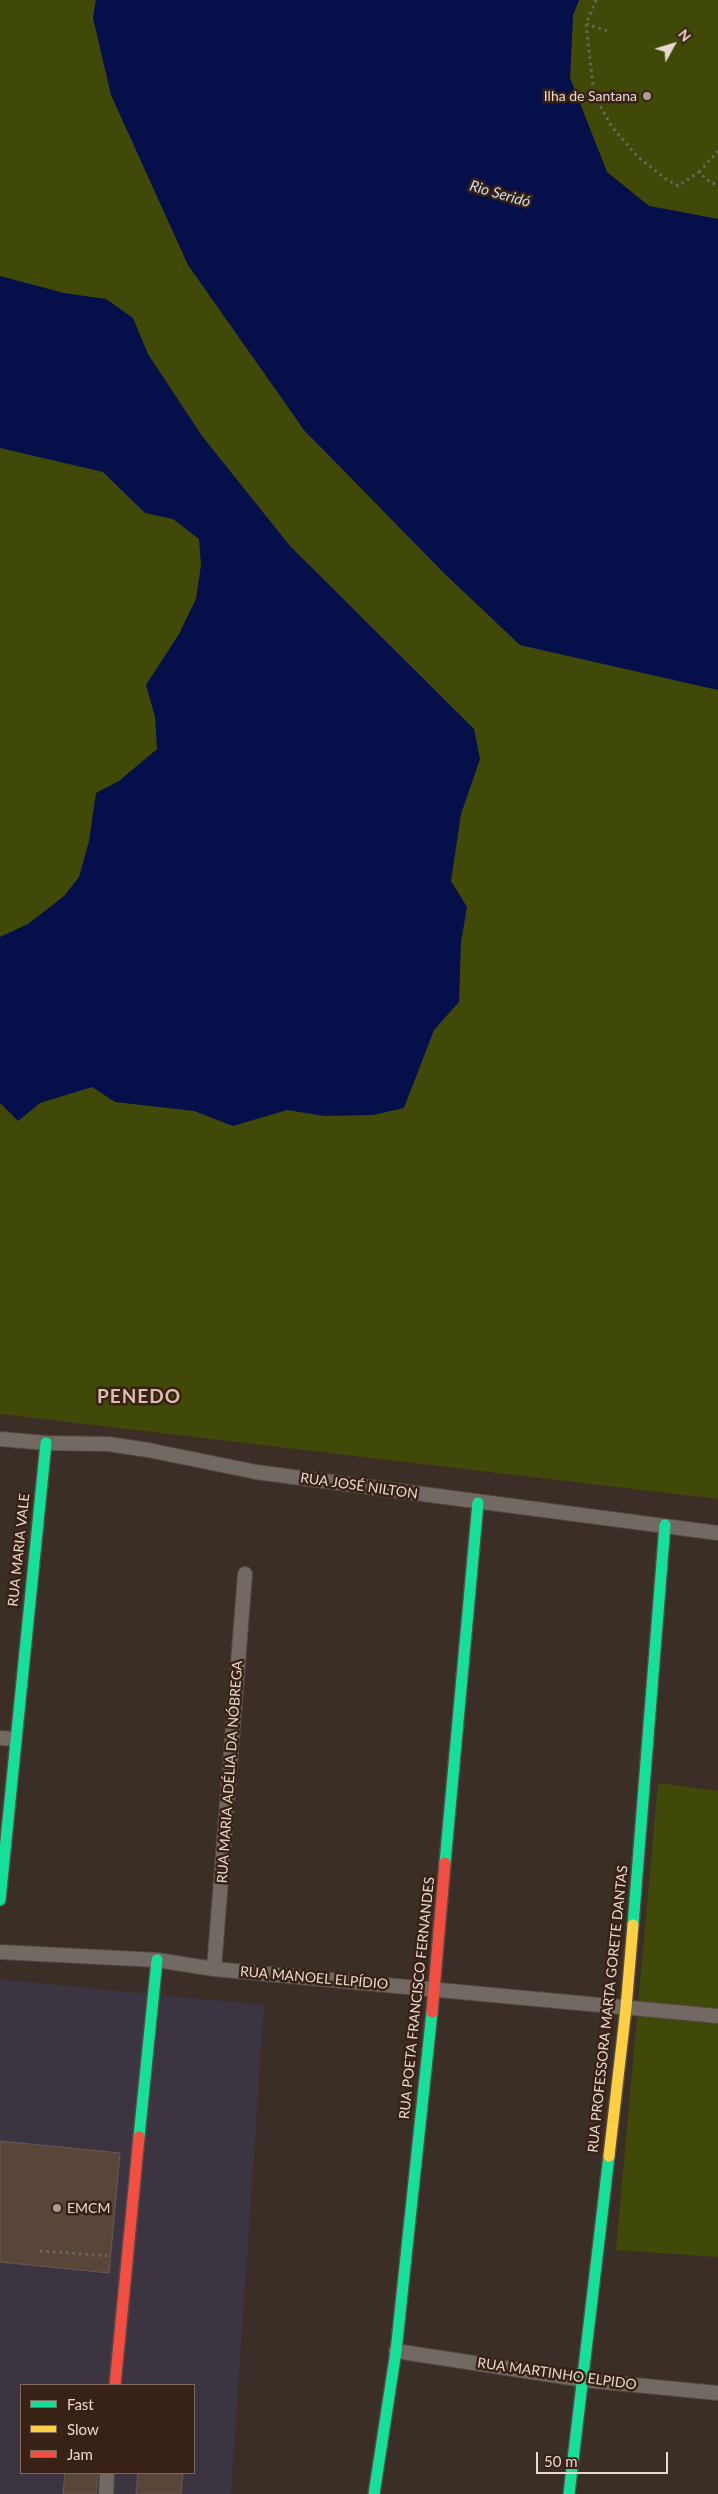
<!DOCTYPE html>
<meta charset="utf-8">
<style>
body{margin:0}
#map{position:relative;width:718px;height:2494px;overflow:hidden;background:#3b2e27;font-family:Lato,sans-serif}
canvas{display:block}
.legend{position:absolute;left:20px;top:2384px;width:175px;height:90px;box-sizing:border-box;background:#382115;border:1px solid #7e6a60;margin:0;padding:6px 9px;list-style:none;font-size:15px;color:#e8d8d0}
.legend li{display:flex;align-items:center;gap:10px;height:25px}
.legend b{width:25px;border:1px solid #7e6a60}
.north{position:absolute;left:648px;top:20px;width:50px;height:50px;-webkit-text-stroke:4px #382115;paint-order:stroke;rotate:51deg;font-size:14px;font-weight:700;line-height:20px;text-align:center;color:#e8d8d0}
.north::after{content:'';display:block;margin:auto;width:18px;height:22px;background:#e8d8d0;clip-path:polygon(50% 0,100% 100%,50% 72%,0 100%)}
.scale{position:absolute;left:536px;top:2452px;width:132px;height:22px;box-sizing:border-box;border:2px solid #e8d8d0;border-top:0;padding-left:6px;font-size:15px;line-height:18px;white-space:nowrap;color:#e8d8d0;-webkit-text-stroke:4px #382115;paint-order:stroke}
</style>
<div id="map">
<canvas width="718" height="2494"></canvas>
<ul class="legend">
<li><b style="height:6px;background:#16e098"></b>Fast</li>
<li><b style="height:6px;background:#ffcf43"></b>Slow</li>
<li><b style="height:6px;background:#f24e42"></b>Jam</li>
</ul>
<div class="north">N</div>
<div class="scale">50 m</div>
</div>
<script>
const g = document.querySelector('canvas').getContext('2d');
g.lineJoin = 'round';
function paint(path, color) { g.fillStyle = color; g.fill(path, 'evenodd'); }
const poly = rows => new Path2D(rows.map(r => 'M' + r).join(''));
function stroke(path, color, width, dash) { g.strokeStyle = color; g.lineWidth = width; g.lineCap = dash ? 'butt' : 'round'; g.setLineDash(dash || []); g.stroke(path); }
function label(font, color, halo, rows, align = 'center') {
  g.font = font + ' Lato,sans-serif'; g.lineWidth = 5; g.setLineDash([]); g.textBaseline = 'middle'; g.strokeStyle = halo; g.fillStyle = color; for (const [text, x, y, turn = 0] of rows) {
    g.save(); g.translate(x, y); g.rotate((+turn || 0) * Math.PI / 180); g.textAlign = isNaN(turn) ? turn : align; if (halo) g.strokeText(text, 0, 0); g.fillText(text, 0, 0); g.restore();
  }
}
const education = poly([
 [0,1979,264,2005,231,2494,0,2494],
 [21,2385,194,2385,194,2473,21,2473]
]);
const green = poly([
 [0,0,96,0,93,18,304,430,444,573,520,645,718,690,718,1499,0,1414],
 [579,0,718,0,718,219,649,206,607,172,570,78,573,15],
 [658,1783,718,1791,718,2257,616,2250]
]);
const water = poly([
 [96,0,579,0,573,15,570,78,607,172,649,206,718,219,718,690,520,645,444,573,304,430,188,265,111,95,93,18],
 [0,276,64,293,106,299,133,318,148,354,202,436,290,546,474,729,480,759,461,814,451,881,467,907,461,942,459,1002,434,1030,404,1108,373,1115,324,1116,287,1110,233,1126,194,1111,115,1102,92,1087,40,1103,18,1121,0,1103,0,937,28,924,64,896,79,877,89,841,96,793,119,781,157,749,155,717,146,685,179,634,196,599,201,565,199,539,173,519,145,513,103,472,0,448]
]);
const building = poly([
 [0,2141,120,2153,109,2273,0,2262,0,2141],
 [65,2473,98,2473,96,2494,63,2494,65,2473],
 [138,2473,183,2473,181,2494,136,2494,138,2473]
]);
const path = poly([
 [596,0,586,24,594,95,612,127,638,157,666,179,678,186,699,172,711,183,718,184],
 [586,24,608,31],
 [699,172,718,151],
 [40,2251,110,2256]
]);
const street = poly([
 [0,1439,46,1443,108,1444,148,1450,256,1472,718,1533],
 [0,1738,15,1739],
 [0,1952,157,1960,214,1969,718,2016],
 [214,1969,245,1574],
 [396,2351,584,2380,718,2393],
 [106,2494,107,2473]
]);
const fast = poly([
 [445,1863,478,1503],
 [0,1900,46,1443],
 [633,1925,665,1525],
 [139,2137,157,1960],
 [374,2494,396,2351,432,2012],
 [569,2494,609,2156]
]);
const slow = poly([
 [609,2156,626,2008,633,1925]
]);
const jam = poly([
 [432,2012,445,1863],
 [115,2385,139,2137]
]);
const markers = [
 [647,96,5,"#ab9c95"],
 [57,2208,5,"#ab9c95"]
];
const poiNames = [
 ["Ilha de Santana",637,96],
 ["EMCM",67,2208,"left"]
];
const streetNames = [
 ["RUA JOSÉ NILTON",359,1486,8],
 ["RUA MARIA VALE",19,1550,-84],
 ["RUA MARIA ADÉLIA DA NÓBREGA",230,1772,-86],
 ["RUA MANOEL ELPÍDIO",314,1978,5],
 ["RUA POETA FRANCISCO FERNANDES",417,1998,-84],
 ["RUA PROFESSORA MARTA GORETE DANTAS",608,2009,-84],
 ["RUA MARTINHO ELPIDO",557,2374,8]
];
const waterNames = [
 ["Rio Seridó",500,194,16]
];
const districtNames = [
 ["PENEDO",139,1397]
];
paint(education, '#3d3442');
paint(green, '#404907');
paint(water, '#05104a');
paint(building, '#5a4539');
stroke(building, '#665b55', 1);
stroke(street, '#554944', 16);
stroke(fast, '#554944', 14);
stroke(slow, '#554944', 14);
stroke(jam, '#554944', 14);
stroke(path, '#6f655f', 3, [2.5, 4]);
stroke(street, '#736963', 14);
stroke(fast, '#16e098', 11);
stroke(slow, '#ffcf43', 11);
stroke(jam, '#f24e42', 11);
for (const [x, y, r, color] of markers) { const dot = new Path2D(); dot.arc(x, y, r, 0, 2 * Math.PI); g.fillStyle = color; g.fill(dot); stroke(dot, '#382115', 2); }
label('14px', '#e8d8d0', '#382115', poiNames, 'right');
label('14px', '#e8d8d0', '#382115', streetNames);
label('italic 15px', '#d1dbef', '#382115', waterNames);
g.letterSpacing = '1px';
label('bold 19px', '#dcbdae', '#382115', districtNames);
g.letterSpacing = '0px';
</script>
